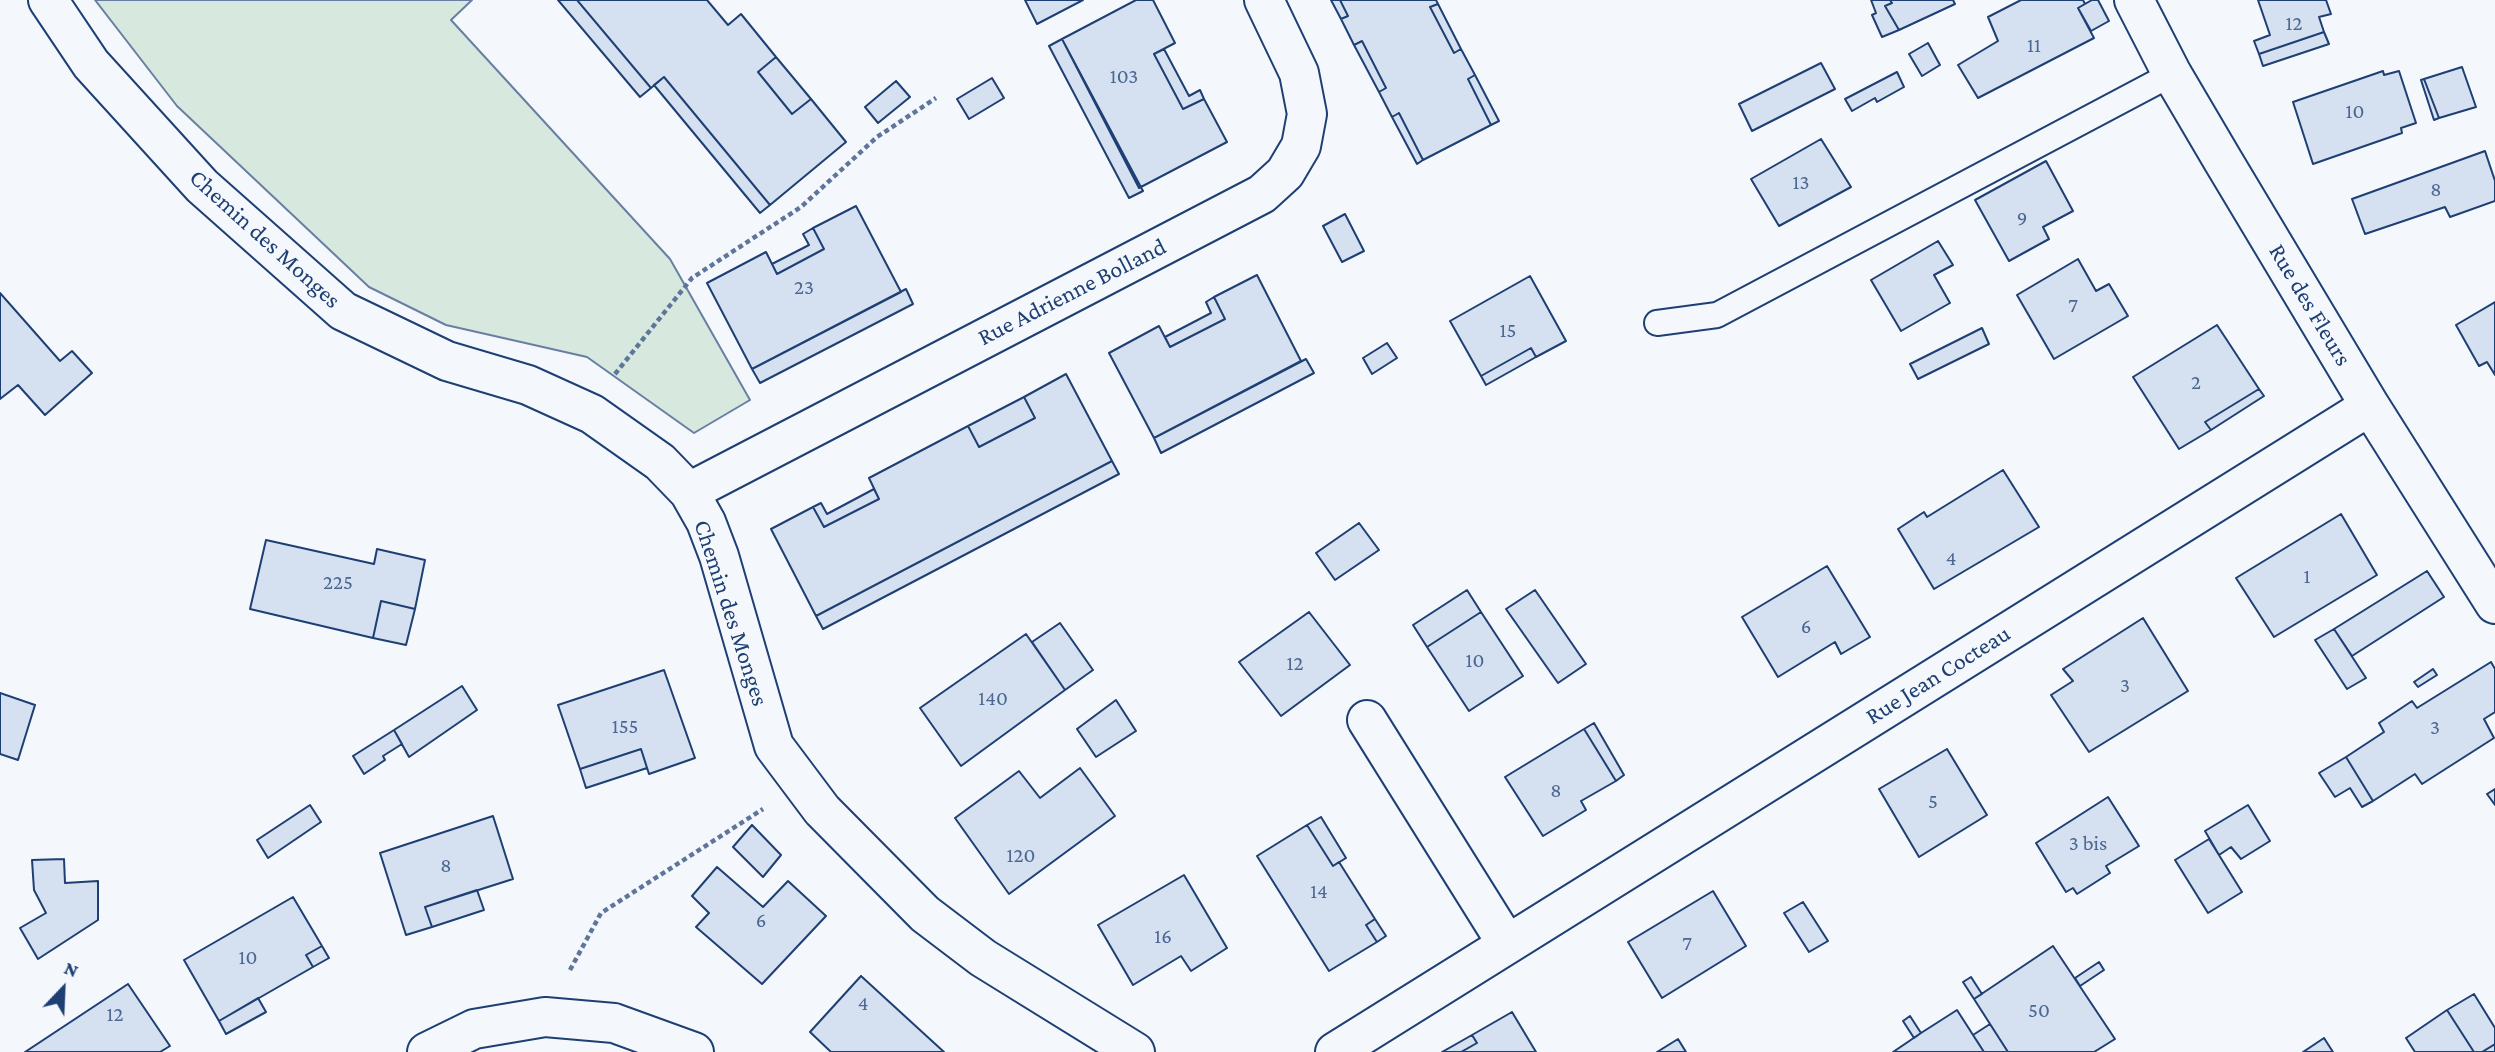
<!DOCTYPE html>
<style>
body{margin:0}
#map{position:relative;width:2495px;height:1052px;overflow:hidden;background:#f4f7fb;font-family:"Crimson Pro",serif}
canvas{display:block}
.north{position:absolute;left:28px;top:954px;width:70px;height:70px;-webkit-text-stroke:5px #f4f7fb;paint-order:stroke;rotate:23deg;font-size:19px;font-weight:700;line-height:28px;text-align:center;color:#1d3f73}
.north::after{content:'';display:block;margin:auto;width:24px;height:32px;background:#1d3f73;clip-path:polygon(50% 0,100% 100%,50% 72%,0 100%)}
</style>
<div id="map">
<canvas width="2495" height="1052"></canvas>
<div class="north">N</div>
</div>
<script>
const g = document.querySelector('canvas').getContext('2d');
g.lineJoin = 'round';
function paint(path, color) { g.fillStyle = color; g.fill(path, 'evenodd'); }
const poly = rows => new Path2D(rows.map(r => 'M' + r).join(''));
function stroke(path, color, width, dash) { g.strokeStyle = color; g.lineWidth = width; g.lineCap = dash ? 'butt' : 'round'; g.setLineDash(dash || []); g.stroke(path); }
function label(font, color, halo, rows, align = 'center') {
  g.font = font + ' "Crimson Pro",serif'; g.lineWidth = 5; g.setLineDash([]); g.textBaseline = 'middle'; g.strokeStyle = halo; g.fillStyle = color; for (const [text, x, y, turn = 0] of rows) {
    g.save(); g.translate(x, y); g.rotate((+turn || 0) * Math.PI / 180); g.textAlign = isNaN(turn) ? turn : align; if (halo) g.strokeText(text, 0, 0); g.fillText(text, 0, 0); g.restore();
  }
}
const green = poly([
 [95,0,472,0,451,20,670,259,750,400,694,433,587,357,446,325,369,287,177,106,95,0]
]);
const building = poly([
 [558,0,577,0,651,88,640,97,558,0],
 [577,0,707,0,728,25,741,14,776,57,758,72,792,114,811,99,846,142,770,205,664,77,651,88,577,0],
 [1025,0,1083,0,1037,24,1025,0],
 [1136,0,1153,0,1175,43,1154,54,1183,109,1204,99,1227,142,1139,188,1062,39,1136,0],
 [1331,0,1340,0,1348,16,1341,19,1331,0],
 [1340,0,1436,0,1438,4,1430,7,1454,53,1461,49,1475,75,1468,79,1491,125,1423,160,1399,113,1392,117,1379,92,1386,88,1362,41,1354,45,1341,19,1348,16,1340,0],
 [1871,0,1890,0,1892,3,1885,6,1899,30,1882,37,1872,15,1876,13,1871,0],
 [1890,0,1953,0,1955,4,1899,30,1885,6,1892,3,1890,0],
 [2021,0,2083,0,2085,4,2078,8,2094,38,1978,98,1958,65,1998,41,1988,17,2021,0],
 [2092,0,2098,0,2109,21,2091,31,2078,8,2092,0],
 [2258,0,2326,0,2331,14,2319,17,2324,32,2259,54,2254,41,2270,35,2258,0],
 [1438,4,1461,49,1454,53,1430,7,1438,4],
 [2324,32,2329,44,2263,66,2259,54,2324,32],
 [1062,39,1143,191,1129,198,1049,46,1062,39],
 [1362,41,1386,88,1379,92,1354,45,1362,41],
 [1928,43,1940,65,1922,76,1909,54,1928,43],
 [1164,49,1189,96,1200,90,1204,99,1183,109,1154,54,1164,49],
 [776,57,811,99,792,114,758,72,776,57],
 [1821,63,1835,89,1752,131,1739,104,1821,63],
 [2462,67,2476,107,2439,118,2424,79,2462,67],
 [2383,71,2384,75,2399,71,2416,123,2401,128,2402,133,2313,164,2293,102,2383,71],
 [1897,72,1904,87,1877,102,1875,98,1852,111,1845,99,1897,72],
 [1475,75,1499,121,1491,125,1468,79,1475,75],
 [664,77,770,205,760,213,654,85,664,77],
 [992,78,1004,98,969,119,957,99,992,78],
 [2424,79,2439,118,2434,120,2421,80,2424,79],
 [896,81,910,97,878,123,865,107,896,81],
 [1399,113,1423,160,1417,164,1392,117,1399,113],
 [1821,139,1851,187,1779,226,1751,179,1821,139],
 [2485,151,2495,181,2495,201,2450,217,2445,207,2365,234,2352,199,2485,151],
 [2046,161,2073,211,2043,227,2049,239,2009,261,1975,200,2046,161],
 [856,206,901,292,752,369,707,283,766,252,777,274,824,249,813,228,856,206],
 [1345,214,1364,251,1342,262,1323,226,1345,214],
 [813,228,824,249,777,274,772,264,809,245,803,234,813,228],
 [1938,241,1953,265,1934,275,1950,303,1901,331,1871,280,1938,241],
 [2078,259,2096,291,2109,284,2128,316,2054,359,2017,295,2078,259],
 [1257,275,1301,361,1154,438,1109,353,1159,326,1170,347,1225,319,1214,297,1257,275],
 [1530,276,1566,341,1536,357,1531,348,1481,376,1450,321,1530,276],
 [906,289,913,304,760,383,752,369,906,289],
 [0,293,60,361,72,351,92,373,45,415,18,385,0,399,0,293],
 [1214,297,1225,319,1170,347,1165,337,1211,313,1206,302,1214,297],
 [2495,302,2495,375,2487,362,2479,366,2456,325,2495,302],
 [2217,325,2259,389,2205,422,2211,430,2179,449,2133,377,2217,325],
 [1982,328,1989,344,1918,379,1910,364,1982,328],
 [1387,343,1397,358,1372,374,1363,358,1387,343],
 [1531,348,1536,357,1486,385,1481,376,1531,348],
 [1306,359,1314,373,1161,453,1154,438,1306,359],
 [1066,374,1112,461,816,616,771,529,813,507,824,527,879,499,869,478,968,426,979,447,1035,418,1024,397,1066,374],
 [2259,389,2264,396,2211,430,2205,422,2259,389],
 [1024,397,1035,418,979,447,968,426,1024,397],
 [1112,461,1119,474,823,629,816,616,1112,461],
 [2003,470,2039,527,1934,589,1898,529,1924,512,1927,517,2003,470],
 [874,489,879,499,824,527,813,507,821,503,827,514,874,489],
 [2341,514,2377,575,2274,637,2236,578,2341,514],
 [1359,523,1379,550,1335,580,1316,553,1359,523],
 [266,540,374,564,377,549,425,560,415,609,381,601,373,638,250,609,266,540],
 [1827,566,1870,637,1841,654,1835,642,1778,677,1742,617,1827,566],
 [2427,571,2444,597,2352,656,2334,629,2427,571],
 [1467,590,1481,612,1427,647,1413,625,1467,590],
 [1535,590,1586,664,1558,683,1506,609,1535,590],
 [381,601,415,609,406,645,373,638,381,601],
 [1309,612,1350,665,1281,716,1239,662,1309,612],
 [1481,612,1523,676,1469,711,1427,647,1481,612],
 [2143,618,2188,691,2089,752,2051,695,2073,681,2063,669,2143,618],
 [1060,623,1093,670,1065,690,1032,642,1060,623],
 [2334,629,2366,678,2347,689,2315,640,2334,629],
 [1026,634,1065,690,961,766,920,708,1026,634],
 [2491,662,2495,669,2495,712,2484,719,2494,738,2422,784,2415,774,2373,801,2346,757,2384,732,2379,723,2412,701,2417,708,2491,662],
 [2433,669,2437,675,2418,687,2414,682,2433,669],
 [664,670,695,758,649,774,641,749,580,769,558,705,664,670],
 [462,686,477,710,409,757,394,730,462,686],
 [0,693,35,705,18,760,0,754,0,693],
 [1116,700,1136,731,1096,757,1077,729,1116,700],
 [1594,723,1624,775,1616,781,1584,729,1594,723],
 [1584,729,1616,781,1581,801,1586,810,1543,836,1505,777,1584,729],
 [394,730,402,744,383,756,385,760,364,774,353,756,394,730],
 [641,749,647,768,586,788,580,769,641,749],
 [1947,749,1987,815,1919,857,1879,789,1947,749],
 [2346,757,2373,801,2362,807,2350,788,2335,797,2319,773,2346,757],
 [1080,768,1115,816,1009,894,955,818,1019,771,1040,798,1080,768],
 [2495,789,2495,805,2487,794,2495,789],
 [2108,797,2139,846,2106,866,2110,873,2077,894,2073,888,2066,892,2036,843,2108,797],
 [310,805,321,822,268,858,257,840,310,805],
 [2248,805,2270,841,2241,859,2231,847,2219,855,2205,831,2248,805],
 [493,816,513,879,425,907,432,927,406,935,380,853,493,816],
 [1321,817,1346,858,1333,866,1307,825,1321,817],
 [752,825,781,855,763,877,733,847,752,825],
 [1307,825,1333,866,1339,862,1375,919,1366,925,1377,942,1329,971,1257,856,1307,825],
 [2209,839,2242,892,2208,913,2175,860,2209,839],
 [64,859,65,883,98,881,98,920,38,959,20,928,46,913,34,890,32,860,64,859],
 [717,867,763,907,788,881,826,916,762,984,696,927,709,913,692,896,717,867],
 [1184,875,1227,948,1191,971,1181,956,1133,985,1098,925,1184,875],
 [477,890,484,910,432,927,425,907,477,890],
 [1713,891,1746,946,1662,998,1628,942,1713,891],
 [293,897,322,946,306,955,313,967,219,1021,184,960,293,897],
 [1803,902,1828,941,1809,952,1784,913,1803,902],
 [1375,919,1386,936,1377,942,1366,925,1375,919],
 [322,946,329,958,313,967,306,955,322,946],
 [2053,946,2115,1039,2094,1052,2008,1052,1974,999,2053,946],
 [2099,962,2104,970,2080,986,2075,978,2099,962],
 [861,976,944,1052,831,1052,810,1032,861,976],
 [1971,977,1982,994,1974,999,1963,982,1971,977],
 [128,984,170,1046,160,1052,25,1052,128,984],
 [2474,994,2495,1028,2495,1044,2482,1052,2474,1052,2447,1010,2474,994],
 [258,998,266,1012,226,1034,219,1021,258,998],
 [1957,1010,1984,1052,1893,1052,1921,1033,1957,1010],
 [2447,1010,2474,1052,2415,1052,2406,1038,2447,1010],
 [1512,1012,1536,1052,1461,1052,1477,1043,1472,1035,1512,1012],
 [1910,1016,1921,1033,1914,1038,1903,1021,1910,1016],
 [1990,1024,2008,1052,1984,1052,1973,1035,1990,1024],
 [1472,1035,1477,1043,1461,1052,1442,1052,1472,1035],
 [2324,1038,2333,1052,2303,1052,2324,1038],
 [1678,1039,1686,1052,1657,1052,1678,1039],
 [2495,1044,2495,1052,2482,1052,2495,1044]
]);
const path = poly([
 [615,374,692,278,801,207,877,137,936,98],
 [570,970,601,913,763,809]
]);
const service = poly([
 [1657,323,1717,315,2172,74]
]);
const minor = poly([
 [48,0,91,64,202,186,343,311,447,361,528,385,592,414,660,462,689,492,706,522,719,556,774,746,822,810,925,914,983,958,1135,1052],
 [2134,0,2172,74,2222,159,2370,406,2495,604],
 [689,492,1262,194,1285,173,1301,146,1307,114,1299,73,1264,0],
 [1367,720,1507,944],
 [427,1052,474,1029,545,1017,614,1023,694,1052],
 [1335,1052,2370,406]
]);
const numberNames = [
 ["12",2294,24],
 ["11",2034,46],
 ["103",1124,77],
 ["10",2355,112],
 ["13",1801,183],
 ["8",2436,190],
 ["9",2022,219],
 ["23",804,288],
 ["7",2073,306],
 ["15",1508,331],
 ["2",2196,383],
 ["4",1951,559],
 ["1",2307,577],
 ["225",338,583],
 ["6",1806,627],
 ["10",1475,661],
 ["12",1295,664],
 ["3",2125,686],
 ["140",993,699],
 ["155",625,727],
 ["3",2435,728],
 ["8",1556,791],
 ["5",1933,802],
 ["3 bis",2088,844],
 ["120",1021,856],
 ["8",446,866],
 ["14",1319,892],
 ["6",761,921],
 ["16",1163,937],
 ["7",1687,944],
 ["10",248,958],
 ["4",863,1004],
 ["50",2039,1011],
 ["12",115,1015]
];
const streetNames = [
 ["Chemin des Monges",265,239,42],
 ["Rue Adrienne Bolland",1072,292,-27],
 ["Rue des Fleurs",2310,305,59],
 ["Chemin des Monges",731,613,72],
 ["Rue Jean Cocteau",1938,675,-32]
];
paint(green, '#d7e8df');
stroke(green, '#687fa3', 2);
paint(building, '#d5e0f0');
stroke(building, '#1d3f73', 2);
stroke(service, '#1d3f73', 28);
stroke(minor, '#1d3f73', 42);
stroke(path, '#5e769c', 4.5, [5, 3.5]);
stroke(service, '#f4f7fb', 24);
stroke(minor, '#f4f7fb', 38);
label('21px', '#4b6792', null, numberNames);
label('24px', '#1d3f73', '#f4f7fb', streetNames);
</script>
